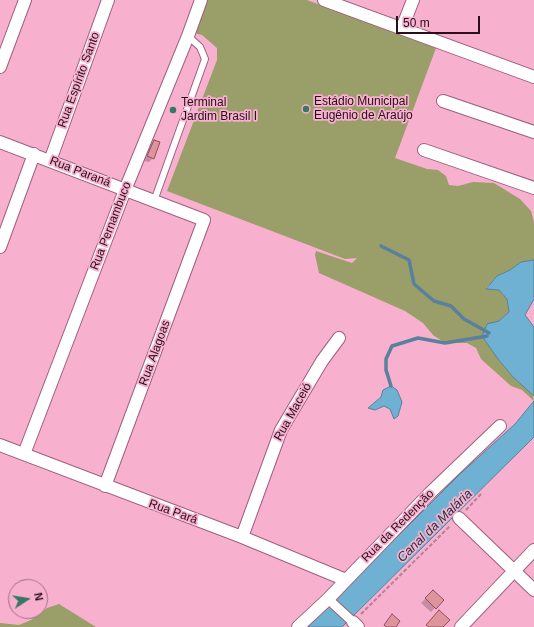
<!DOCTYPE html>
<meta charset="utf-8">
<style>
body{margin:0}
#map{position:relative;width:534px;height:627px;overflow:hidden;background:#f7b0ce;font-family:Arial,sans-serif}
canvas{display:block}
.north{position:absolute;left:8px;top:579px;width:40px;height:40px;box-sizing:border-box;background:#f7b0ce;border:1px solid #a47086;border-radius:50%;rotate:78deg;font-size:11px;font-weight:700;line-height:16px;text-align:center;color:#280f1b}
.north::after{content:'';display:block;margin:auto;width:14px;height:18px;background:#397765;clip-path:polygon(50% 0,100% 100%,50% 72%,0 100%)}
.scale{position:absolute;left:396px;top:16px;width:84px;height:18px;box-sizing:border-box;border:2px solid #280f1b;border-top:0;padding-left:5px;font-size:12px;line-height:14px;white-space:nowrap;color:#280f1b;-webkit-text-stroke:3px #f7b0ce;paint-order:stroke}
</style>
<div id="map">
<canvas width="534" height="627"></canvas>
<div class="north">N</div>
<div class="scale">50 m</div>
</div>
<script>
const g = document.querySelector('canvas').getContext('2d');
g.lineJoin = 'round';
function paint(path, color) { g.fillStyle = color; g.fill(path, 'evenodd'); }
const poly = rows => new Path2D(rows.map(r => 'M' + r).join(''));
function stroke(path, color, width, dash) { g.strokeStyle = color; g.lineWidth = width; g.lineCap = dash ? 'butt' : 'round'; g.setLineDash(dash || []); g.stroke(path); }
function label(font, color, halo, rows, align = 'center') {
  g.font = font + ' Arial,sans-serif'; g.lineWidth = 3.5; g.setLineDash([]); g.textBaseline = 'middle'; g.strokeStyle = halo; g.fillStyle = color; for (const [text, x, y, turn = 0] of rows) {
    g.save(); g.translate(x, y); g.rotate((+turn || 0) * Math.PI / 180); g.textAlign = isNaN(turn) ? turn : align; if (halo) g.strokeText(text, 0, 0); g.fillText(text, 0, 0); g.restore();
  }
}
const green = poly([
 [206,0,307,0,436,48,395,158,427,169,438,170,446,176,449,185,458,186,473,182,494,183,520,199,531,211,534,222,534,260,521,262,510,270,497,276,486,288,499,290,507,299,509,312,482,336,498,359,513,377,532,392,534,401,522,390,511,386,481,359,476,348,467,343,445,343,433,335,423,323,405,311,319,273,315,255,316,251,352,263,357,258,345,259,167,191,217,60,217,48,202,35,194,33],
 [59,604,96,627,0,627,0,623,19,625,31,620,47,608]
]);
const water = poly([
 [534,260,534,299,525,315,534,327,534,396,513,377,498,359,482,336,487,324,499,321,509,312,507,299,499,290,486,289,497,276,510,270,521,262,534,260],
 [391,386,397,390,402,402,398,416,394,419,390,409,384,406,375,410,368,408,381,397,383,390,391,386],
 [534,401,534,437,342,627,307,627,459,475,515,424,534,401]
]);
const shadow = poly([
 [154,141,153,158,149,162,144,161,150,145],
 [433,591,442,600,431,612,421,603]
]);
const stream = poly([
 [381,246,409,260,414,284,434,301,451,306,464,319,489,333],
 [391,386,386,370,386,359,392,346,418,338,445,343,487,336]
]);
const building = poly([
 [154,140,160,142,154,159,147,156,154,140],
 [433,590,444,600,436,609,425,598,433,590],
 [439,610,450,620,443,627,429,627,426,625,439,610],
 [392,614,400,621,396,627,386,627,384,625,392,614]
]);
const path = poly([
 [466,510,482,493],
 [361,614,450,526]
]);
const service = poly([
 [154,201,205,59,200,47,188,36]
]);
const pedestrian = poly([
 [328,599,353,622]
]);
const minor = poly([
 [324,0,534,77],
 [402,28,413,0],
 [0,67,25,0],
 [443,101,534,132],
 [0,142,204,220,105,486],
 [424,150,534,188],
 [50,161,108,0],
 [0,247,34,154],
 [0,445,242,537,346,580],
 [24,454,125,190,188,36,201,0],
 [459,518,534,590],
 [242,537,281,430,322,361,339,338],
 [353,622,358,627],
 [298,627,328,599,430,493,500,426],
 [461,627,534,550]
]);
const markers = [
 [306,109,4,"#397765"],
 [173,110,4,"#397765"]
];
const streetNames = [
 ["Rua Espírito Santo",79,80,-70],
 ["Rua Paraná",80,172,21],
 ["Rua Pernambuco",111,226,-69],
 ["Rua Alagoas",155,353,-70],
 ["Rua Maceió",293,412,-61],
 ["Rua Pará",173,512,20],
 ["Rua da Redenção",398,526,-45]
];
const poiNames = [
 ["Estádio Municipal",314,102],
 ["Eugênio de Araújo",314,116],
 ["Terminal",181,103],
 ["Jardim Brasil I",181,117]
];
const waterNames = [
 ["Canal da Malária",435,526,-44]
];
paint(green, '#9a9e69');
paint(water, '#6eb1d3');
stroke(water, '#59809c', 1);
paint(shadow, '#0003');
stroke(stream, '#59809c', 3.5);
paint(building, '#df949d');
stroke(building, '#934f59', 1);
stroke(service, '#9f5f7d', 8);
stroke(pedestrian, '#9f5f7d', 11);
stroke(minor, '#9f5f7d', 14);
stroke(path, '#b87f97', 2, [4, 2]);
stroke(service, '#fff', 6);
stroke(pedestrian, '#fff', 9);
stroke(minor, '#fff', 12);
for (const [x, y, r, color] of markers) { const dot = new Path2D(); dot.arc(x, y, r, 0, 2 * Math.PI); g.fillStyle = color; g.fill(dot); stroke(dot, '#f7b0ce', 1.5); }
label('12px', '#280f1b', '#f7b0ce', streetNames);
label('12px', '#280f1b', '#f7b0ce', poiNames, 'left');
label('italic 13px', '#173645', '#f7b0ce', waterNames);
</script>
